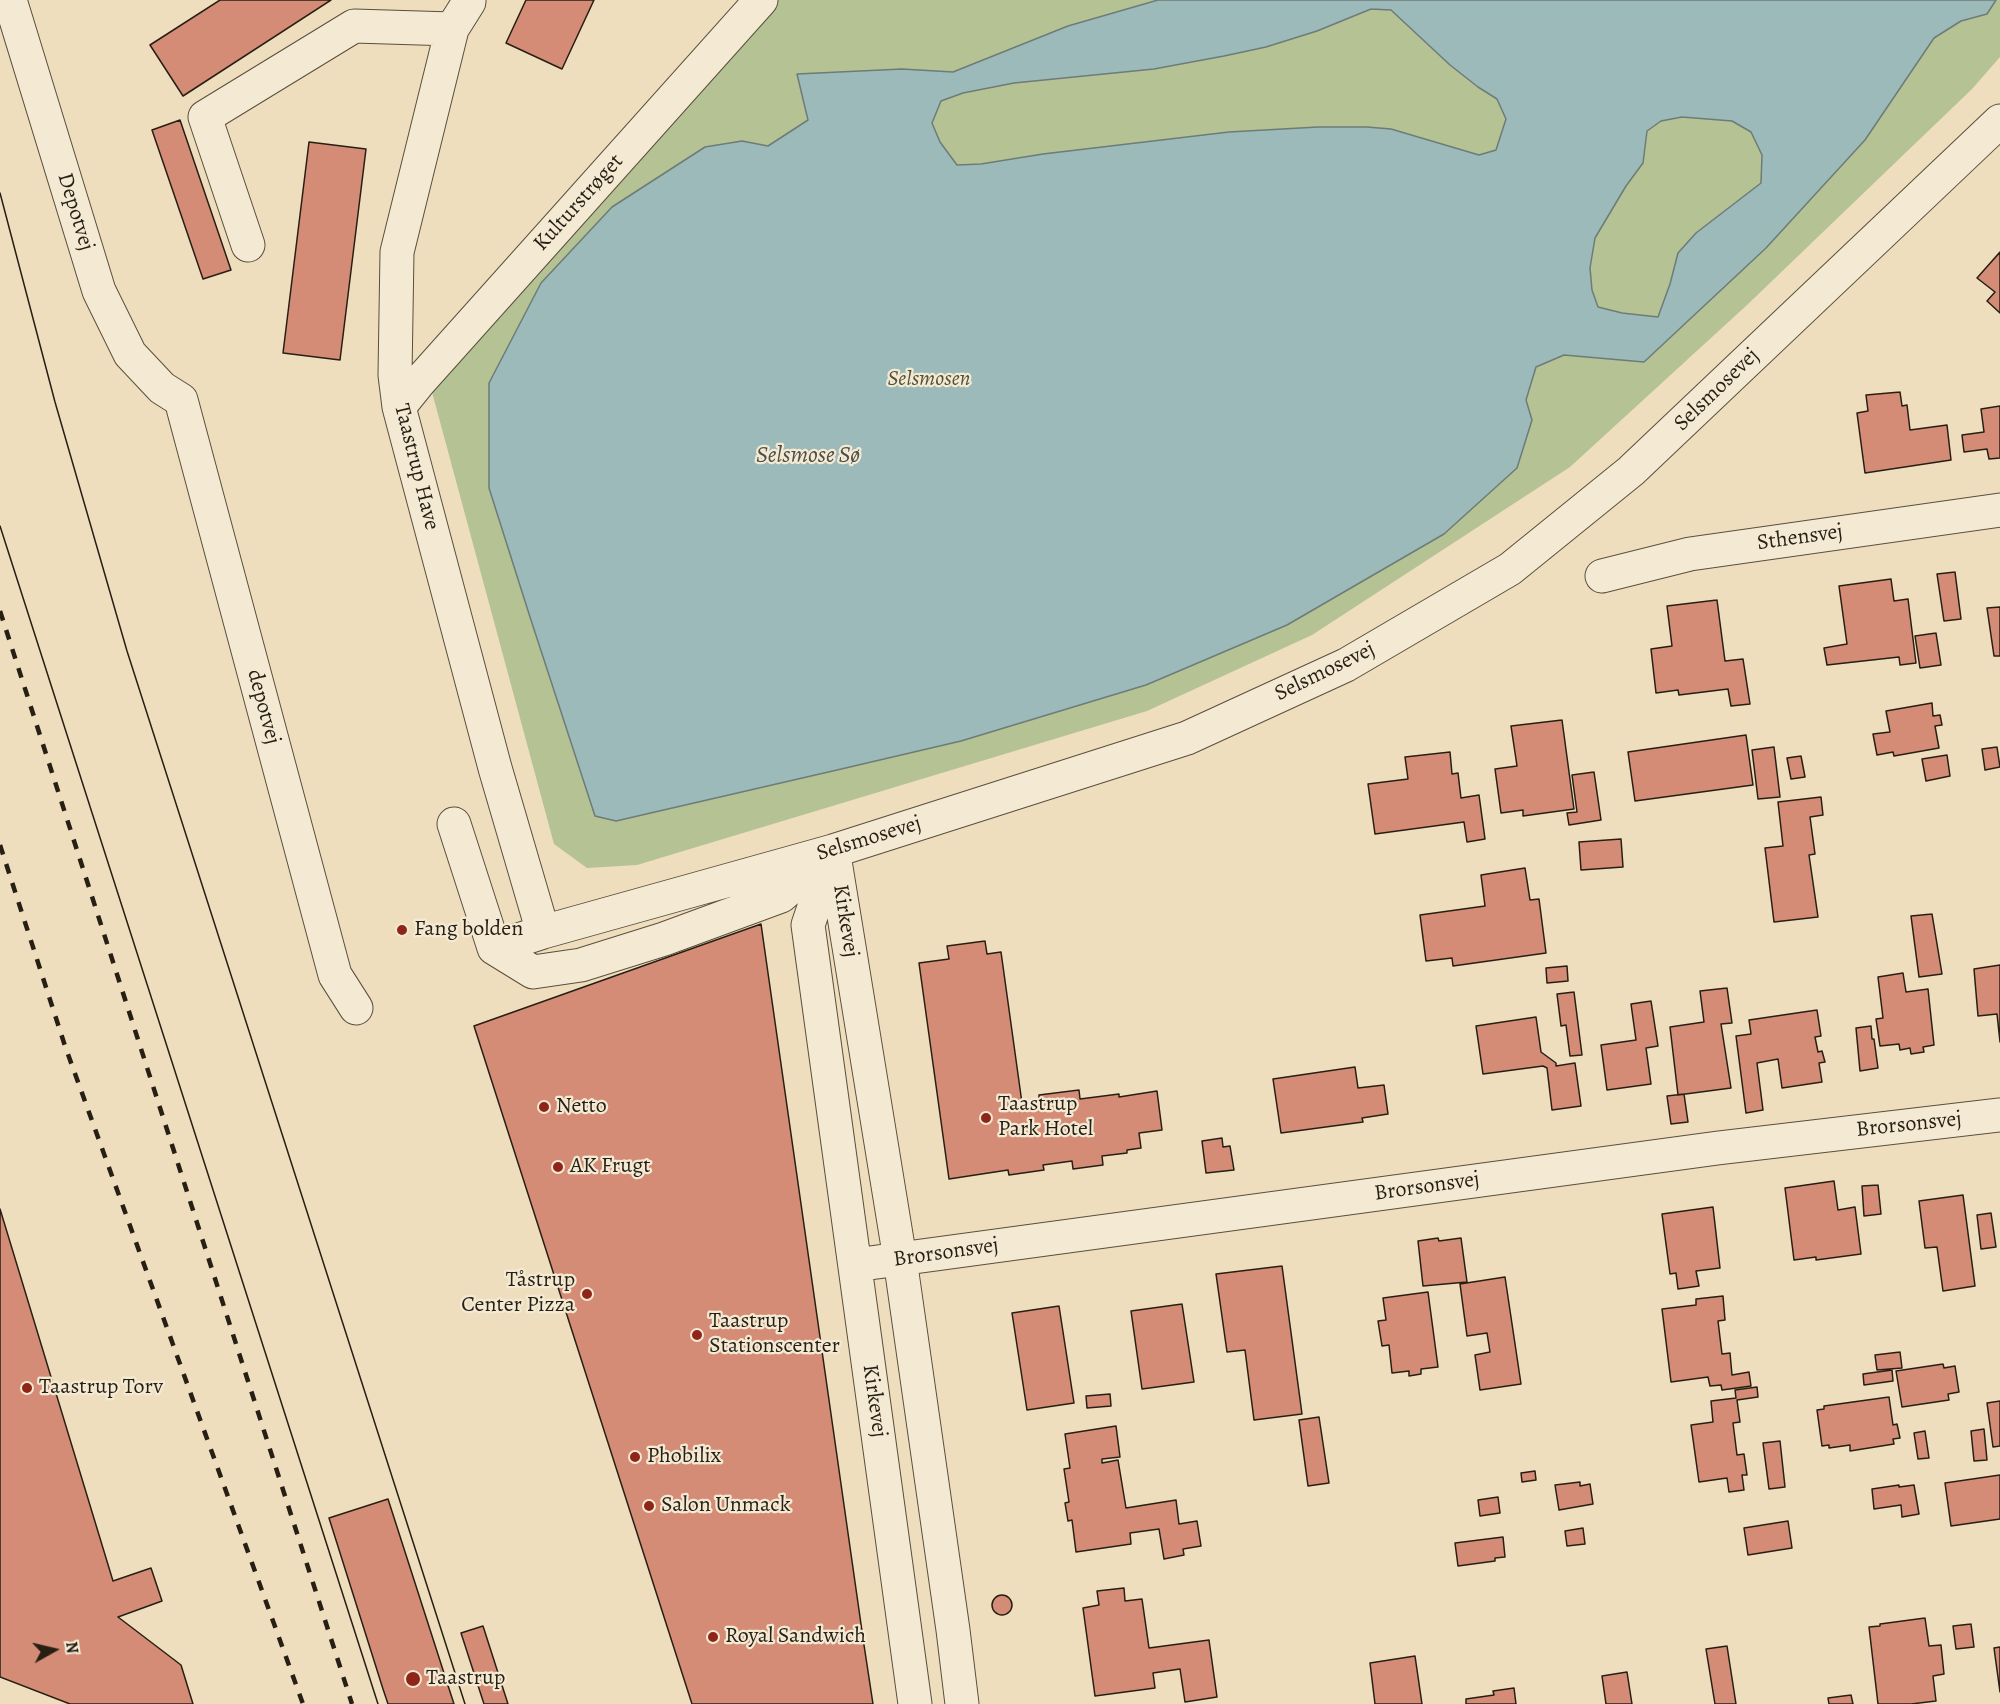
<!DOCTYPE html>
<meta charset="utf-8">
<style>
body{margin:0}
#map{position:relative;width:2000px;height:1704px;overflow:hidden;background:#eedebd;font-family:Alegreya,serif}
canvas{display:block}
.north{position:absolute;left:24px;top:1620px;width:60px;height:60px;-webkit-text-stroke:4px #f4ead4;paint-order:stroke;rotate:82deg;font-size:16px;font-weight:700;line-height:24px;text-align:center;color:#271f14}
.north::after{content:'';display:block;margin:auto;width:21px;height:27px;background:#271f14;clip-path:polygon(50% 0,100% 100%,50% 72%,0 100%)}
</style>
<div id="map">
<canvas width="2000" height="1704"></canvas>
<div class="north">N</div>
</div>
<script>
const g = document.querySelector('canvas').getContext('2d');
g.lineJoin = 'round';
function paint(path, color) { g.fillStyle = color; g.fill(path, 'evenodd'); }
const poly = rows => new Path2D(rows.map(r => 'M' + r).join(''));
function stroke(path, color, width, dash) { g.strokeStyle = color; g.lineWidth = width; g.lineCap = dash ? 'butt' : 'round'; g.setLineDash(dash || []); g.stroke(path); }
function label(font, color, halo, rows, align = 'center') {
  g.font = font + ' Alegreya,serif'; g.lineWidth = 4.5; g.setLineDash([]); g.textBaseline = 'middle'; g.strokeStyle = halo; g.fillStyle = color; for (const [text, x, y, turn = 0] of rows) {
    g.save(); g.translate(x, y); g.rotate((+turn || 0) * Math.PI / 180); g.textAlign = isNaN(turn) ? turn : align; if (halo) g.strokeText(text, 0, 0); g.fillText(text, 0, 0); g.restore();
  }
}
const green = poly([
 [769,0,2000,0,2000,57,1972,89,1747,305,1570,467,1312,635,1147,711,637,865,587,868,554,844,422,355]
]);
const water = poly([
 [1158,0,1996,0,1987,14,1961,21,1934,38,1865,140,1766,248,1644,362,1564,355,1536,367,1526,400,1532,420,1517,468,1444,534,1287,625,1146,685,961,741,837,770,616,821,595,816,530,617,489,488,489,383,541,283,612,207,705,147,742,141,768,146,808,120,797,74,902,69,953,72,1068,26,1158,0],
 [1371,9,1391,10,1450,65,1478,87,1497,99,1506,119,1496,150,1479,155,1391,129,1367,127,1318,127,1229,132,1043,154,981,164,957,165,940,142,932,123,941,101,963,93,1014,83,1154,69,1224,56,1266,47,1317,31,1371,9],
 [1682,117,1732,121,1751,132,1762,155,1761,183,1696,233,1678,253,1670,284,1658,317,1622,313,1598,307,1592,290,1590,268,1595,238,1626,186,1643,163,1647,131,1661,121,1682,117]
]);
const building = poly([
 [220,0,331,0,183,96,150,45,220,0],
 [526,0,594,0,562,69,506,43,526,0],
 [180,120,231,270,203,279,152,130,180,120],
 [309,142,366,149,340,360,283,353,309,142],
 [2000,252,2000,313,1987,301,1995,292,1977,278,2000,252],
 [1900,392,1902,406,1907,405,1910,430,1947,425,1951,460,1865,473,1857,413,1868,411,1866,395,1900,392],
 [2000,406,2000,458,1989,459,1987,449,1964,452,1962,435,1984,432,1981,409,2000,406],
 [1955,572,1961,619,1944,621,1937,574,1955,572],
 [1891,579,1894,601,1908,599,1916,663,1900,665,1899,657,1827,665,1824,648,1847,644,1839,586,1891,579],
 [1717,600,1725,661,1743,659,1750,704,1731,706,1728,689,1679,695,1678,690,1656,693,1651,649,1672,646,1667,606,1717,600],
 [2000,607,2000,656,1994,656,1987,608,2000,607],
 [1936,633,1941,665,1920,668,1915,636,1936,633],
 [1932,703,1933,716,1940,715,1942,725,1935,726,1939,748,1894,756,1893,752,1877,755,1873,734,1890,732,1886,711,1932,703],
 [1562,720,1574,809,1523,816,1523,810,1501,813,1495,769,1517,766,1511,726,1562,720],
 [1746,735,1753,785,1635,801,1628,752,1746,735],
 [1774,747,1780,797,1758,799,1752,750,1774,747],
 [1997,747,2000,767,1985,770,1982,749,1997,747],
 [1450,752,1452,774,1458,773,1461,798,1479,795,1485,839,1467,842,1464,822,1375,834,1368,784,1408,779,1405,757,1450,752],
 [1947,755,1950,776,1926,781,1922,759,1947,755],
 [1801,756,1805,777,1791,779,1787,758,1801,756],
 [1594,772,1601,820,1569,825,1567,813,1577,812,1572,775,1594,772],
 [1821,797,1823,815,1810,817,1815,854,1809,855,1818,917,1774,922,1765,848,1783,846,1778,802,1821,797],
 [1621,839,1623,867,1581,870,1579,842,1621,839],
 [1525,868,1530,900,1539,899,1546,953,1453,966,1452,958,1426,961,1420,915,1485,906,1481,875,1525,868],
 [1932,914,1942,974,1919,977,1911,916,1932,914],
 [761,924,864,1645,873,1704,692,1704,474,1026,761,924],
 [985,941,987,954,1001,952,1022,1103,1039,1101,1039,1095,1079,1090,1080,1099,1119,1094,1119,1097,1157,1091,1162,1130,1139,1133,1141,1148,1127,1150,1127,1153,1102,1156,1103,1165,1073,1169,1072,1161,1043,1165,1044,1170,1009,1175,1008,1170,949,1179,919,963,949,959,947,946,985,941],
 [2000,965,2000,1042,1997,1014,1978,1016,1974,969,2000,965],
 [1567,966,1568,981,1547,983,1546,968,1567,966],
 [1903,973,1906,992,1928,989,1934,1045,1923,1047,1924,1052,1911,1054,1910,1048,1900,1050,1899,1044,1880,1046,1876,1019,1883,1018,1878,977,1903,973],
 [1727,988,1732,1023,1721,1024,1731,1088,1678,1095,1670,1027,1704,1022,1700,991,1727,988],
 [1574,992,1582,1055,1570,1056,1566,1025,1561,1026,1557,994,1574,992],
 [1651,1001,1658,1046,1646,1048,1651,1084,1607,1090,1601,1045,1636,1040,1631,1004,1651,1001],
 [1817,1010,1821,1036,1815,1037,1818,1052,1822,1051,1825,1062,1819,1063,1822,1082,1782,1088,1778,1059,1757,1063,1763,1110,1746,1113,1736,1036,1751,1034,1749,1020,1817,1010],
 [1536,1017,1541,1052,1556,1063,1556,1066,1575,1063,1581,1106,1552,1110,1547,1068,1543,1066,1483,1074,1476,1026,1536,1017],
 [1871,1026,1872,1039,1874,1039,1878,1068,1860,1071,1856,1028,1871,1026],
 [1355,1067,1358,1088,1384,1085,1388,1114,1362,1118,1363,1122,1281,1133,1273,1079,1355,1067],
 [1684,1094,1688,1122,1671,1124,1667,1096,1684,1094],
 [1222,1138,1223,1147,1230,1146,1234,1170,1206,1173,1202,1141,1222,1138],
 [1834,1181,1838,1210,1855,1207,1861,1254,1816,1260,1816,1257,1794,1260,1785,1188,1834,1181],
 [1878,1185,1881,1214,1864,1216,1862,1186,1878,1185],
 [1963,1195,1975,1286,1943,1291,1937,1247,1925,1248,1919,1201,1963,1195],
 [1713,1207,1720,1268,1696,1271,1699,1286,1678,1289,1676,1273,1670,1274,1662,1214,1713,1207],
 [0,1209,113,1581,151,1568,162,1601,118,1617,181,1665,193,1704,70,1704,0,1677,0,1209],
 [1991,1213,1996,1247,1981,1249,1977,1215,1991,1213],
 [1438,1238,1439,1241,1461,1238,1467,1282,1423,1286,1418,1241,1438,1238],
 [1282,1266,1302,1414,1254,1420,1245,1350,1227,1352,1216,1274,1282,1266],
 [1505,1277,1521,1384,1480,1390,1475,1355,1490,1352,1487,1333,1467,1336,1460,1284,1505,1277],
 [1428,1292,1438,1367,1421,1369,1421,1374,1409,1376,1409,1371,1392,1373,1389,1345,1382,1346,1378,1321,1386,1320,1383,1298,1428,1292],
 [1723,1296,1725,1320,1718,1321,1722,1354,1730,1353,1732,1375,1749,1372,1751,1386,1722,1390,1721,1385,1710,1386,1708,1377,1671,1382,1662,1309,1696,1305,1696,1299,1723,1296],
 [1182,1304,1194,1382,1142,1389,1131,1311,1182,1304],
 [1059,1306,1074,1403,1027,1410,1012,1313,1059,1306],
 [1900,1352,1902,1368,1877,1370,1875,1355,1900,1352],
 [1943,1364,1944,1368,1955,1366,1959,1392,1948,1394,1949,1400,1902,1407,1896,1371,1943,1364],
 [1892,1370,1893,1381,1864,1385,1863,1374,1892,1370],
 [1757,1387,1758,1397,1737,1400,1740,1422,1733,1423,1737,1455,1744,1454,1747,1475,1742,1475,1744,1490,1729,1492,1727,1478,1699,1482,1691,1425,1713,1422,1711,1401,1736,1398,1735,1390,1757,1387],
 [1110,1394,1111,1406,1087,1408,1086,1396,1110,1394],
 [1889,1397,1893,1425,1897,1424,1900,1438,1893,1439,1894,1444,1850,1451,1850,1445,1829,1448,1829,1445,1822,1446,1817,1410,1824,1409,1824,1406,1889,1397],
 [2000,1401,2000,1446,1993,1447,1987,1403,2000,1401],
 [1319,1417,1329,1483,1308,1486,1299,1420,1319,1417],
 [1116,1426,1120,1457,1102,1459,1102,1463,1118,1460,1126,1508,1176,1500,1179,1524,1197,1521,1201,1546,1183,1549,1184,1555,1164,1559,1159,1529,1130,1533,1131,1544,1076,1552,1072,1520,1068,1521,1065,1503,1069,1502,1064,1469,1070,1468,1065,1434,1116,1426],
 [1984,1429,1987,1460,1974,1461,1971,1431,1984,1429],
 [1925,1431,1929,1458,1918,1459,1914,1433,1925,1431],
 [1780,1441,1785,1487,1769,1489,1763,1443,1780,1441],
 [1535,1471,1536,1480,1522,1482,1521,1473,1535,1471],
 [2000,1475,2000,1519,1951,1526,1945,1483,2000,1475],
 [1580,1482,1580,1486,1590,1484,1593,1504,1559,1510,1555,1485,1580,1482],
 [1899,1485,1899,1487,1914,1485,1919,1514,1902,1517,1901,1505,1874,1509,1872,1489,1899,1485],
 [1498,1497,1500,1513,1480,1516,1478,1500,1498,1497],
 [388,1499,443,1670,454,1704,388,1704,383,1689,329,1518,388,1499],
 [1788,1521,1792,1548,1748,1555,1744,1528,1788,1521],
 [1583,1528,1585,1544,1567,1546,1565,1531,1583,1528],
 [1503,1537,1505,1557,1495,1558,1495,1561,1458,1566,1455,1543,1503,1537],
 [1124,1588,1125,1601,1142,1599,1149,1648,1209,1640,1217,1697,1185,1702,1180,1669,1153,1673,1155,1688,1095,1696,1083,1608,1099,1605,1097,1591,1124,1588],
 '992 1605a10 10 0 1 1 20 0a10 10 0 1 1-20 0Z',
 [1925,1618,1929,1646,1941,1645,1944,1674,1933,1676,1936,1701,1911,1704,1878,1704,1869,1627,1880,1626,1880,1624,1925,1618],
 [1971,1624,1974,1647,1956,1649,1953,1626,1971,1624],
 [483,1626,508,1704,484,1704,461,1633,483,1626],
 [1727,1646,1736,1704,1715,1704,1706,1649,1727,1646],
 [2000,1647,2000,1692,1994,1648,2000,1647],
 [1415,1656,1422,1704,1375,1704,1370,1663,1415,1656],
 [1627,1672,1632,1704,1606,1704,1602,1676,1627,1672],
 [1514,1688,1516,1704,1466,1704,1466,1699,1494,1695,1493,1691,1514,1688],
 [1851,1695,1853,1704,1829,1704,1828,1698,1851,1695]
]);
const street = poly([
 [10,0,99,291,130,354,162,388,181,400,335,975,356,1008],
 [469,0,469,2,452,29,397,252,395,375,399,407,495,768,543,932],
 [248,245,205,117,354,26,452,29],
 [399,407,420,381,761,0],
 [1602,576,1690,554,2000,510],
 [454,824,494,948,533,972,581,965,664,939,781,896,827,856],
 [833,851,808,925,915,1704],
 [834,855,900,1259,953,1630,962,1704],
 [494,948,543,932,833,851,1187,738,1346,665,1510,569,1631,471,2000,121],
 [855,1265,1718,1148,2000,1115]
]);
const tram = poly([
 [0,193,55,402,127,651,465,1704],
 [0,526,378,1704]
]);
const rail = poly([
 [0,611,352,1704],
 [0,845,65,1046,303,1704]
]);
const markers = [
 [402,930,6,"#8f2418"],
 [544,1107,6,"#8f2418"],
 [986,1118,6,"#8f2418"],
 [558,1167,6,"#8f2418"],
 [587,1294,6,"#8f2418"],
 [697,1335,6,"#8f2418"],
 [27,1388,6,"#8f2418"],
 [635,1457,6,"#8f2418"],
 [649,1506,6,"#8f2418"],
 [713,1637,6,"#8f2418"],
 [413,1679,8,"#8f2418"]
];
const streetNames = [
 ["Kulturstrøget",579,203,-48],
 ["Depotvej",75,212,73],
 ["Selsmosevej",1717,390,-44],
 ["Taastrup Have",416,467,76],
 ["Sthensvej",1800,538,-8],
 ["Selsmosevej",1325,672,-26],
 ["depotvej",263,707,75],
 ["Selsmosevej",869,839,-17],
 ["Kirkevej",845,921,81],
 ["Brorsonsvej",1909,1125,-6],
 ["Brorsonsvej",1427,1187,-8],
 ["Brorsonsvej",946,1253,-8],
 ["Kirkevej",874,1401,82]
];
const parkNames = [
 ["Selsmosen",929,380]
];
const poiNames = [
 ["Fang bolden",414,930],
 ["Taastrup",998,1105],
 ["Park Hotel",998,1130],
 ["Netto",556,1107],
 ["AK Frugt",570,1167],
 ["Tåstrup",575,1281,"right"],
 ["Center Pizza",575,1306,"right"],
 ["Taastrup",709,1322],
 ["Stationscenter",709,1347],
 ["Taastrup Torv",39,1388],
 ["Phobilix",647,1457],
 ["Salon Unmack",661,1506],
 ["Royal Sandwich",725,1637],
 ["Taastrup",426,1679]
];
const waterNames = [
 ["Selsmose Sø",808,456]
];
paint(green, '#b5c293');
paint(water, '#9cbaba');
stroke(water, '#6d7c78', 1.5);
paint(building, '#d58c76');
stroke(building, '#271f14', 1.5);
stroke(street, '#594f3e', 35);
stroke(street, '#f4ead4', 33);
stroke(tram, '#271f14', 1.5);
stroke(rail, '#271f14', 4.5, [10, 10]);
for (const [x, y, r, color] of markers) { const dot = new Path2D(); dot.arc(x, y, r, 0, 2 * Math.PI); g.fillStyle = color; g.fill(dot); stroke(dot, '#f4ead4', 2); }
label('22px', '#271f14', '#f4ead4', streetNames);
label('italic 22px', '#52503a', '#f4ead4', parkNames);
label('22px', '#271f14', '#f4ead4', poiNames, 'left');
label('italic 24px', '#4a4e46', '#f4ead4', waterNames);
</script>
